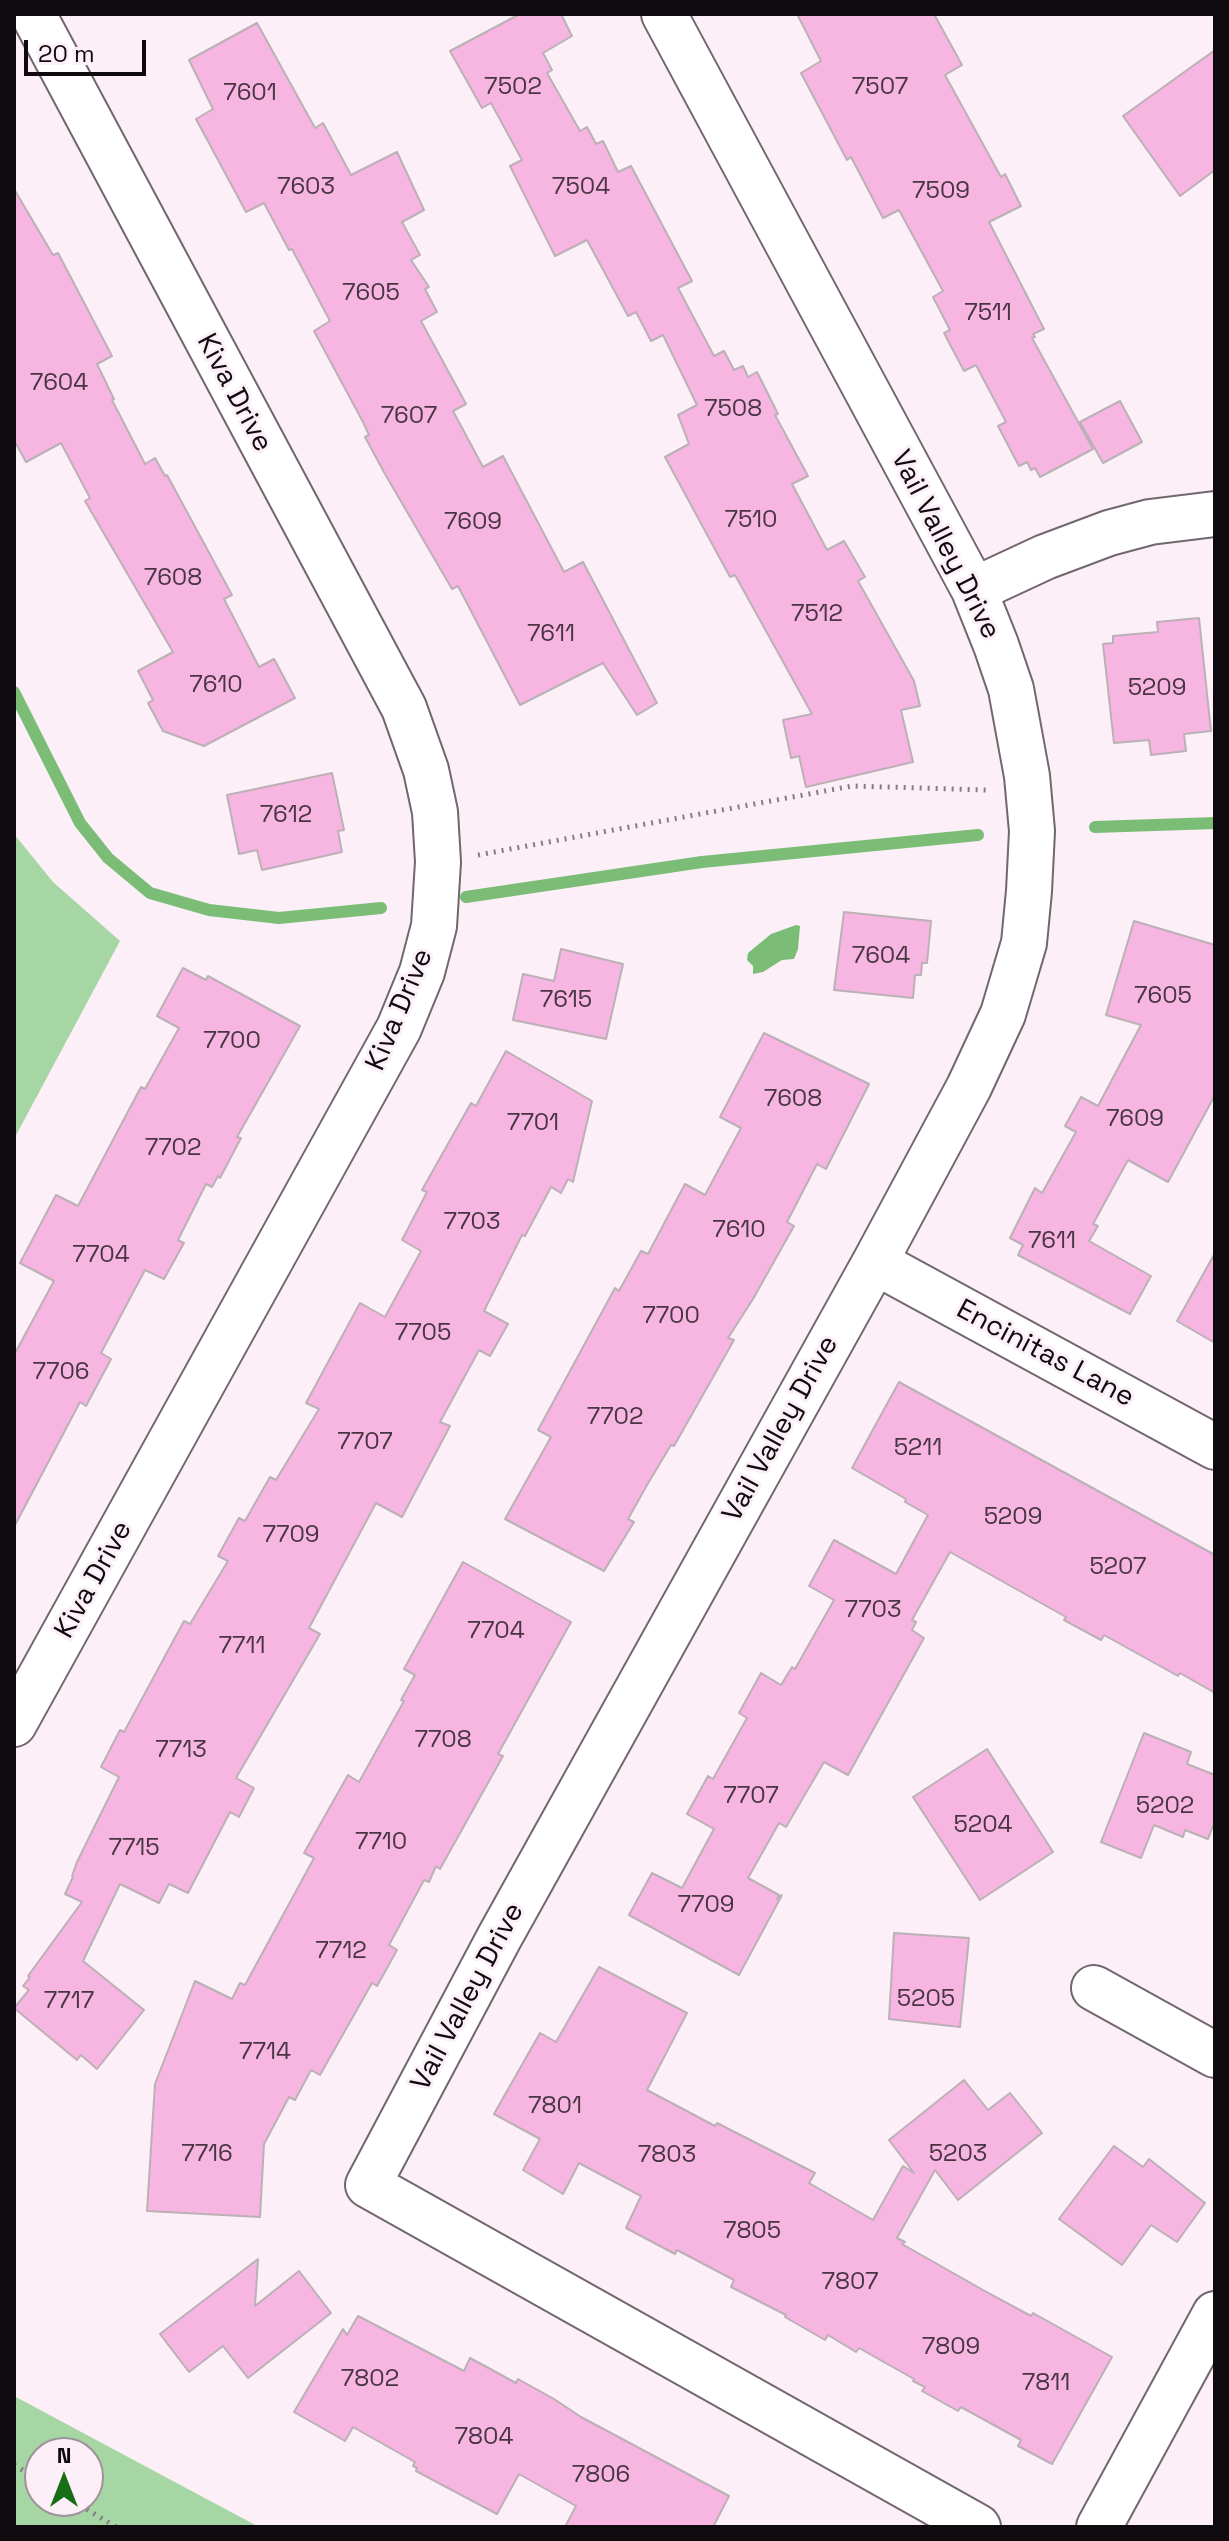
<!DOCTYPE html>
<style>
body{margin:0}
#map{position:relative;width:1229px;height:2541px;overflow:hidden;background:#fceff7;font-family:"Space Grotesk",sans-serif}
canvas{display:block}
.frame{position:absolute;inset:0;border:16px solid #0e0a0d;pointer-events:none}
.north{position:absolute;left:24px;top:2437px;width:80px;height:80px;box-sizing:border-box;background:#fceff7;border:2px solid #9d9399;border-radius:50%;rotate:0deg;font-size:22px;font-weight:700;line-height:32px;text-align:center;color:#0e0a0d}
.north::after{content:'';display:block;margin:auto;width:28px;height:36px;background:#176e17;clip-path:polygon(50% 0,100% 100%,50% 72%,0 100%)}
.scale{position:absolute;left:24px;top:40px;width:122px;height:36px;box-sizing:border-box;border:4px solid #0e0a0d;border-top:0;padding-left:10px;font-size:24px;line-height:28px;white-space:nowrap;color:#0e0a0d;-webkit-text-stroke:6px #fceff7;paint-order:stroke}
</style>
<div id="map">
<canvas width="1229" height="2541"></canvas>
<div class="frame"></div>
<div class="north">N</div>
<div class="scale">20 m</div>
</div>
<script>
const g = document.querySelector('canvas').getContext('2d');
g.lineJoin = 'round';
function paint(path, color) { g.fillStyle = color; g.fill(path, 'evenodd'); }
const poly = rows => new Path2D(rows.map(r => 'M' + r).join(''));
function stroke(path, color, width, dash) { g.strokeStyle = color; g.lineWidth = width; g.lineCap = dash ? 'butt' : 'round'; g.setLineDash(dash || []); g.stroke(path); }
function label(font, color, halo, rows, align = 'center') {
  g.font = font + ' "Space Grotesk",sans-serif'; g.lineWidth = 6; g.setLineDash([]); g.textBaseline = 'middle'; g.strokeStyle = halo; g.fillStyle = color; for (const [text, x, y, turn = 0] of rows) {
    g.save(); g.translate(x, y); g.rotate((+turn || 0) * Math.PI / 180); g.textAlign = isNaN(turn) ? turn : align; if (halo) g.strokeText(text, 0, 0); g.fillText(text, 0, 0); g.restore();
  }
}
const green = poly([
 [14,834,53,882,120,941,14,1139],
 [14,2396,259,2527,14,2527],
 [40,2453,88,2453,88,2501,40,2501]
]);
const water = poly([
 [796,925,800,926,798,949,794,959,782,960,763,972,753,974,753,966,747,960,748,953,771,934]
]);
const stream = poly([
 [14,692,80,823,108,858,150,893,209,910,279,918,381,908],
 [1095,827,1215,823],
 [466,897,702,862,978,835]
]);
const building = poly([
 [520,14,561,14,572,36,543,53,552,70,547,73,580,131,587,127,596,144,603,141,618,172,631,166,692,281,678,288,714,356,724,351,734,370,743,366,748,377,757,372,778,414,775,415,808,476,792,484,827,550,844,541,865,577,858,581,914,681,920,706,901,710,913,762,806,787,799,756,791,758,783,720,812,714,735,575,730,577,665,457,689,444,678,415,697,405,663,335,651,341,636,312,628,316,587,240,555,256,510,166,522,160,491,103,482,108,450,51,520,14],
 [797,14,934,14,962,65,945,75,1001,177,1005,174,1021,206,989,222,1044,329,1033,334,1035,337,1032,338,1093,449,1040,477,1035,468,1031,470,1027,462,1019,466,998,426,1006,422,976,365,964,371,944,333,950,330,933,297,943,291,899,210,883,218,851,157,847,160,801,73,821,61,797,14],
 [257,23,315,128,323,123,351,175,397,152,424,210,402,222,420,255,411,260,429,287,425,289,437,312,421,321,466,404,453,411,483,467,503,456,564,572,583,562,657,703,637,715,603,663,520,705,458,586,452,589,385,474,365,437,369,435,363,422,314,331,330,321,292,249,289,250,264,203,246,212,196,119,213,109,189,60,257,23],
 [1215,50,1215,170,1180,196,1123,116,1215,50],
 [14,189,53,255,58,253,112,356,97,364,114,399,112,400,145,464,155,458,165,476,167,475,232,595,224,599,259,667,274,659,295,698,204,746,163,731,148,703,153,700,138,671,173,652,85,501,90,498,61,443,26,462,14,440,14,189],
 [1120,401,1142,442,1103,463,1080,422,1120,401],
 [1199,618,1211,731,1184,734,1186,751,1151,755,1149,740,1114,743,1103,644,1113,643,1113,636,1158,632,1157,622,1199,618],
 [332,773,344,830,338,831,342,852,262,870,257,850,239,854,227,795,332,773],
 [844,912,931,921,927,963,922,963,921,975,915,975,913,998,834,990,844,912],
 [1134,921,1215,945,1215,1095,1168,1182,1128,1160,1093,1224,1098,1226,1089,1241,1151,1276,1130,1314,1018,1255,1023,1245,1010,1238,1035,1188,1042,1193,1076,1132,1065,1126,1081,1097,1098,1106,1141,1025,1106,1015,1134,921],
 [561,949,623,964,606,1039,513,1020,523,974,554,981,561,949],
 [183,968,206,980,208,976,300,1026,237,1137,241,1138,220,1178,218,1176,212,1187,206,1184,178,1240,184,1243,164,1279,145,1270,101,1353,111,1359,86,1406,80,1402,14,1527,14,1355,54,1281,20,1263,56,1195,78,1206,141,1087,145,1089,179,1028,157,1016,183,968],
 [764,1033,869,1084,826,1169,817,1164,787,1222,794,1226,753,1299,728,1338,734,1340,674,1446,671,1445,647,1485,628,1519,634,1522,604,1571,505,1519,551,1437,538,1430,615,1288,619,1291,641,1251,648,1254,685,1184,705,1195,741,1128,720,1117,764,1033],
 [506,1051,592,1101,573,1182,568,1179,561,1193,551,1187,525,1236,522,1235,484,1311,508,1324,490,1356,479,1350,440,1422,450,1426,402,1517,376,1503,309,1628,320,1634,236,1778,254,1788,239,1817,230,1812,188,1893,169,1884,159,1903,120,1884,83,1961,144,2010,97,2069,81,2055,77,2060,14,2008,29,1990,23,1986,30,1977,28,1976,82,1902,65,1894,73,1877,72,1876,77,1862,119,1777,101,1767,120,1730,124,1732,184,1621,190,1624,228,1561,218,1556,239,1518,245,1521,270,1477,276,1480,319,1409,306,1403,360,1303,385,1317,421,1251,402,1240,427,1192,422,1190,471,1103,476,1106,506,1051],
 [1215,1253,1215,1343,1177,1321,1215,1253],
 [899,1382,1215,1555,1215,1693,1180,1673,1178,1676,1104,1635,1101,1640,1064,1620,1066,1617,950,1552,912,1620,916,1622,912,1630,924,1638,848,1775,824,1762,786,1827,779,1823,748,1878,779,1895,777,1899,782,1895,739,1975,629,1915,652,1873,682,1888,714,1829,687,1814,708,1776,713,1779,747,1718,739,1713,761,1673,781,1685,792,1667,795,1669,834,1600,809,1586,834,1540,896,1574,928,1515,905,1502,906,1499,852,1468,899,1382],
 [463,1562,571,1622,498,1754,503,1756,440,1869,436,1866,429,1882,424,1880,389,1945,397,1950,377,1986,372,1983,320,2075,311,2070,295,2100,289,2097,264,2144,260,2217,147,2211,155,2084,195,1981,232,1999,240,1983,245,1985,314,1858,304,1853,348,1775,359,1782,404,1701,401,1700,415,1675,404,1669,463,1562],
 [1144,1733,1191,1752,1187,1764,1215,1775,1215,1821,1208,1839,1185,1830,1183,1837,1154,1825,1141,1858,1101,1842,1144,1733],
 [987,1749,1053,1852,980,1900,913,1797,987,1749],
 [894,1933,969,1938,960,2027,889,2019,894,1933],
 [599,1967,687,2013,647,2090,715,2126,717,2123,815,2173,809,2183,873,2220,903,2166,914,2173,889,2140,964,2080,988,2110,1010,2093,1042,2133,958,2200,935,2170,897,2238,905,2242,902,2244,983,2290,1031,2316,1033,2313,1112,2357,1052,2464,1018,2446,1021,2440,961,2407,958,2411,922,2391,925,2387,913,2381,914,2379,859,2348,856,2352,828,2335,825,2340,785,2317,786,2315,731,2287,734,2280,677,2250,675,2254,626,2228,641,2196,579,2163,563,2194,523,2170,540,2139,494,2114,540,2033,556,2042,599,1967],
 [1114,2146,1143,2167,1149,2159,1205,2203,1177,2242,1151,2225,1122,2265,1059,2219,1114,2146],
 [258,2259,255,2306,299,2271,331,2313,248,2378,223,2346,189,2372,160,2334,258,2259],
 [358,2316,464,2371,470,2358,516,2383,518,2379,554,2399,581,2417,729,2496,713,2527,565,2527,576,2506,519,2474,497,2514,416,2471,417,2468,413,2466,415,2462,353,2427,345,2441,294,2412,343,2329,347,2335,358,2316]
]);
const path = poly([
 [478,855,852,786,986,790],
 [14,2465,40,2480],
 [73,2501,116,2527]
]);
const minor = poly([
 [664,14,974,590,996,645,1011,689,1027,776,1032,831,1029,891,1024,943,1003,1014,969,1087,875,1262,499,1938,368,2185,978,2527],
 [974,590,1045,557,1109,533,1150,522,1215,514],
 [875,1262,1215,1447],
 [14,1724,399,1028,422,972,434,926,438,862,435,812,426,770,404,708,33,14],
 [1094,1988,1215,2055],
 [1099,2527,1215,2314]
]);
const numberNames = [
 ["7502",513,87],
 ["7507",880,87],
 ["7601",250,93],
 ["7603",306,187],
 ["7504",581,187],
 ["7509",941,191],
 ["7605",371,293],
 ["7511",988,313],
 ["7604",59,383],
 ["7508",733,409],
 ["7607",409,416],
 ["7510",751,520],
 ["7609",473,522],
 ["7608",173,578],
 ["7512",817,614],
 ["7611",551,634],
 ["7610",216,685],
 ["5209",1157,688],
 ["7612",286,815],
 ["7604",881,956],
 ["7605",1163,996],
 ["7615",566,1000],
 ["7700",232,1041],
 ["7608",793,1099],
 ["7609",1135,1119],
 ["7701",533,1123],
 ["7702",173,1148],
 ["7703",472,1222],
 ["7610",739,1230],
 ["7611",1052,1241],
 ["7704",101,1255],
 ["7700",671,1316],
 ["7705",423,1333],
 ["7706",61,1372],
 ["7702",615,1417],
 ["7707",365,1442],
 ["5211",918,1448],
 ["5209",1013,1517],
 ["7709",291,1535],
 ["5207",1118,1567],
 ["7703",873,1610],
 ["7704",496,1631],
 ["7711",242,1646],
 ["7708",443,1740],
 ["7713",181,1750],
 ["7707",751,1796],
 ["5202",1165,1806],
 ["5204",983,1825],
 ["7710",381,1842],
 ["7715",134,1848],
 ["7709",706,1905],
 ["7712",341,1951],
 ["5205",926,1999],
 ["7717",69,2001],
 ["7714",265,2052],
 ["7801",555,2106],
 ["7716",207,2154],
 ["5203",958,2154],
 ["7803",667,2155],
 ["7805",752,2231],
 ["7807",850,2282],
 ["7809",951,2347],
 ["7802",370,2379],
 ["7811",1046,2383],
 ["7804",484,2437],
 ["7806",601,2475]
];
const streetNames = [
 ["Kiva Drive",234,393,62],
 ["Vail Valley Drive",945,545,63],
 ["Kiva Drive",400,1010,-67],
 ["Encinitas Lane",1045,1354,28],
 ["Vail Valley Drive",781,1429,-61],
 ["Kiva Drive",94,1580,-61],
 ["Vail Valley Drive",468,1997,-62]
];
paint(green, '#a6d6a3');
paint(water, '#7bbd77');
stroke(stream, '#7bbd77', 12);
paint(building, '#f7b5e2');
stroke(building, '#bcb0b7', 2);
stroke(minor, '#72676e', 48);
stroke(path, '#857d82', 5, [2, 6]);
stroke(minor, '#fff', 44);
label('24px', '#483542', null, numberNames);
label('28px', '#0e0a0d', '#fceff7', streetNames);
</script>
